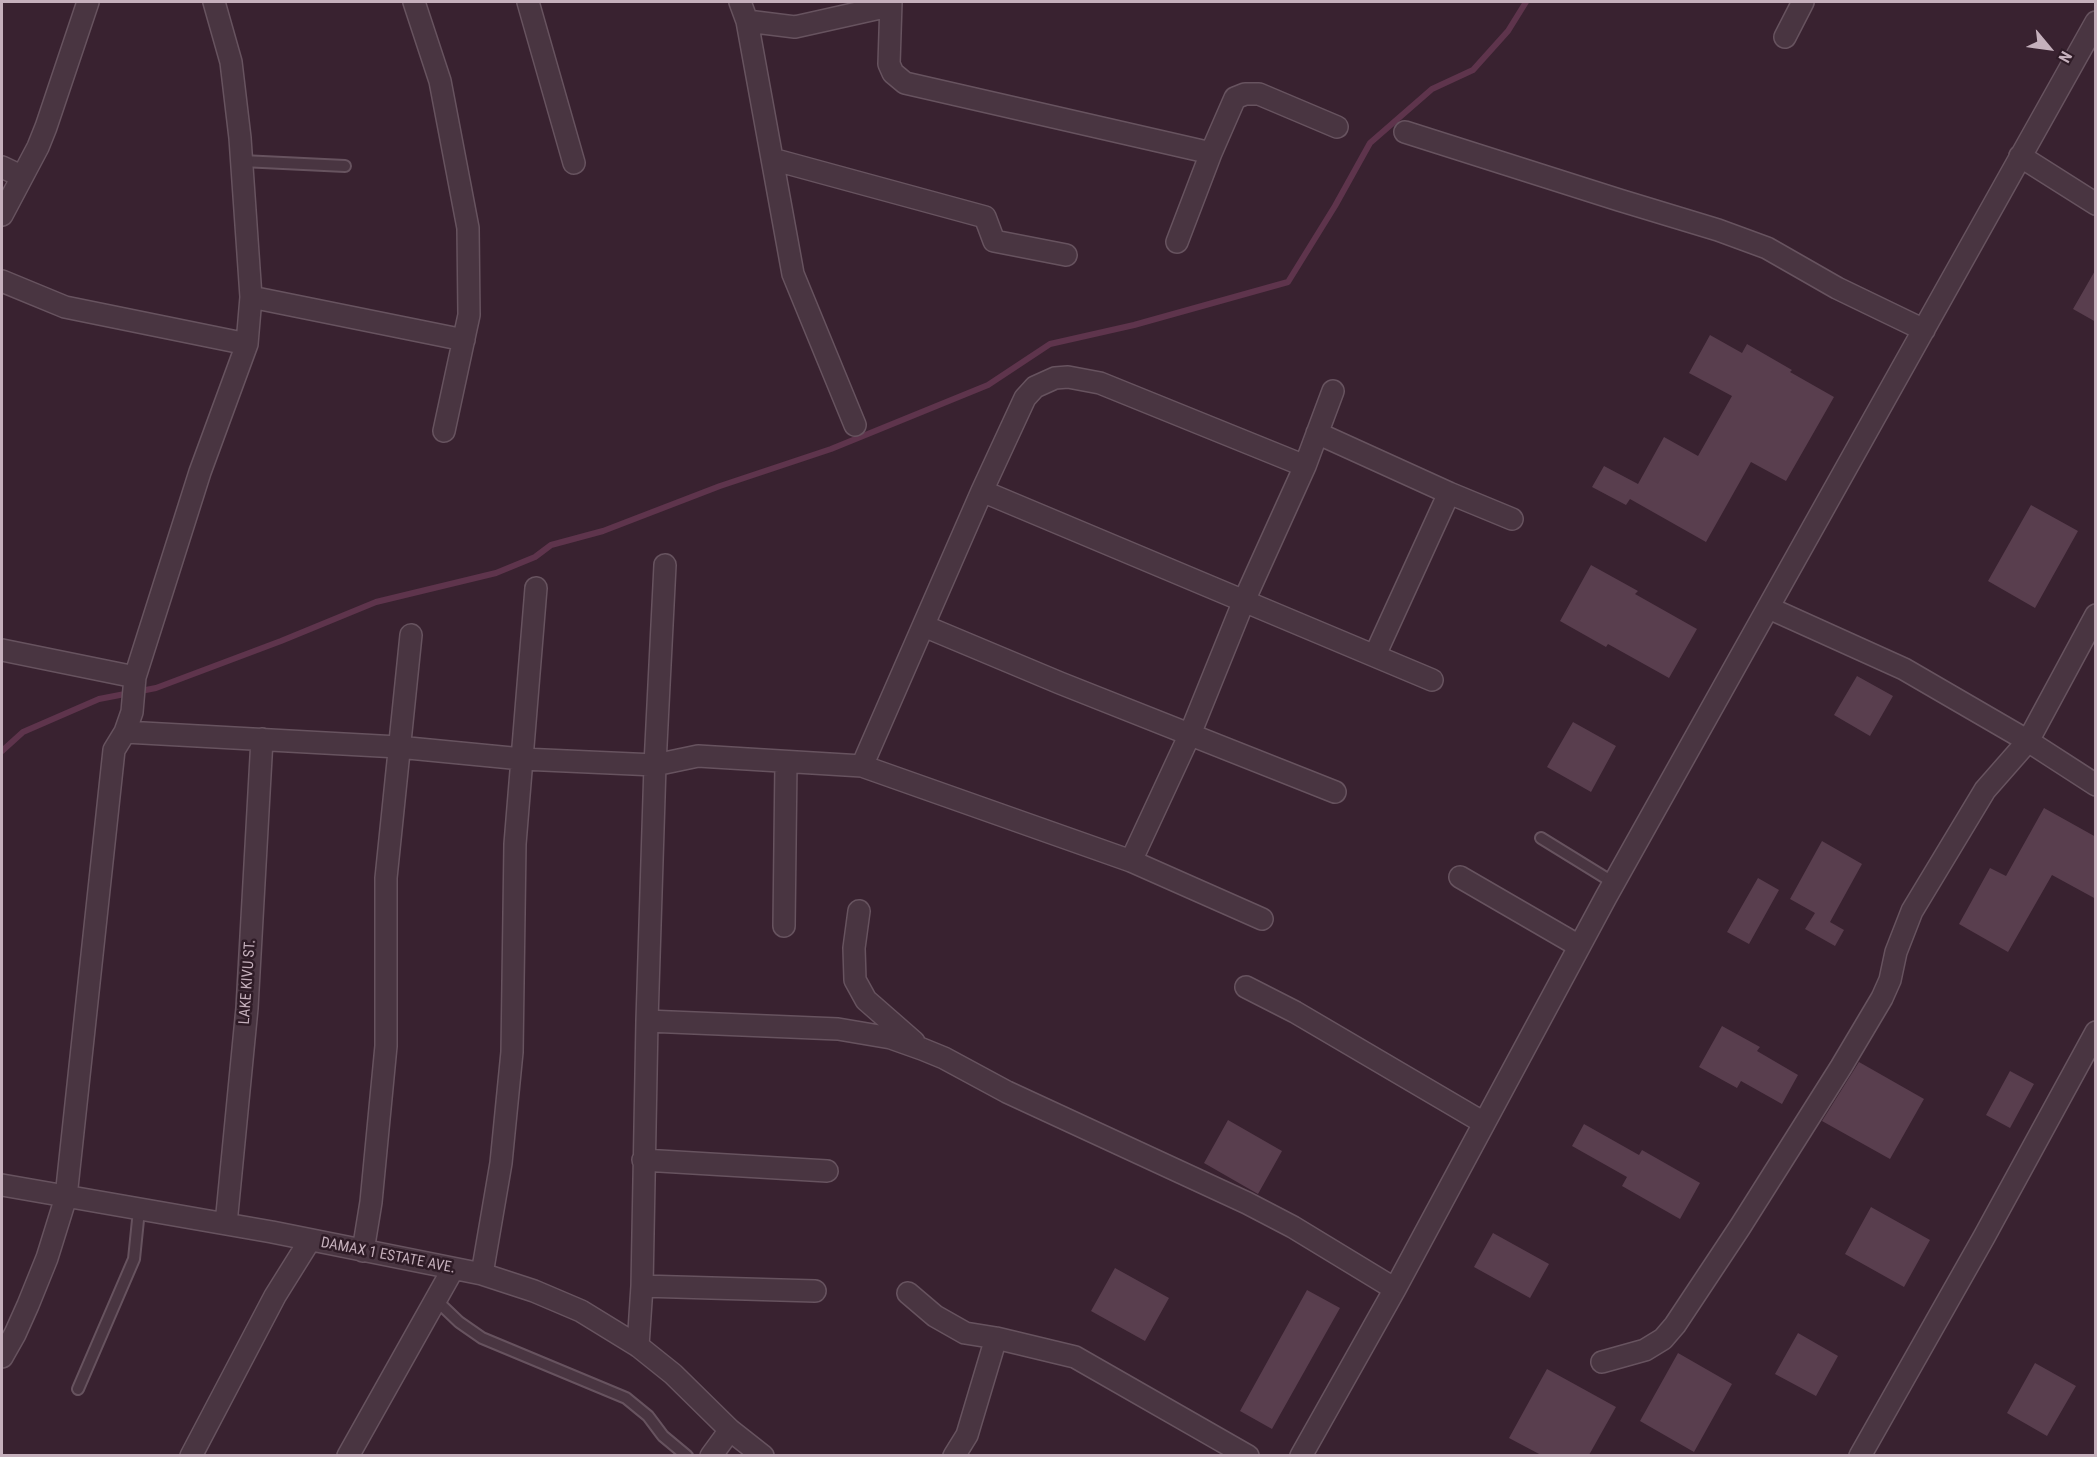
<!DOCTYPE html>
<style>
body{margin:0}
#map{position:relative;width:2097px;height:1457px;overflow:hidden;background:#392230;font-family:"Roboto Condensed",sans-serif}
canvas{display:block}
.frame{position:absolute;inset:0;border:3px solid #c5b0bc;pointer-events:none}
.north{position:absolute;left:2019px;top:18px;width:60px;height:60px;-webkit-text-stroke:4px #2e1b26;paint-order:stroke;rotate:119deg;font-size:16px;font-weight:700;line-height:24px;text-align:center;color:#c5b0bc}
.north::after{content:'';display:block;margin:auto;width:21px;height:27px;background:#c5b0bc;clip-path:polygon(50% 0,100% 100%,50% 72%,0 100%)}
</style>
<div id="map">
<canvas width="2097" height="1457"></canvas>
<div class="frame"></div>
<div class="north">N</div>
</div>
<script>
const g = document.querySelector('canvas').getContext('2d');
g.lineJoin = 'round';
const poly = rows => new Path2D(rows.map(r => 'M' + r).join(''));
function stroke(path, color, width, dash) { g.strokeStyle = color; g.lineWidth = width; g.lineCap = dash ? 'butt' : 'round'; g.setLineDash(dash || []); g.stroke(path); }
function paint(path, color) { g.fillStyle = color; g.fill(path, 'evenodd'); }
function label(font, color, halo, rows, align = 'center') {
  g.font = font + ' "Roboto Condensed",sans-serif'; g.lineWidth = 5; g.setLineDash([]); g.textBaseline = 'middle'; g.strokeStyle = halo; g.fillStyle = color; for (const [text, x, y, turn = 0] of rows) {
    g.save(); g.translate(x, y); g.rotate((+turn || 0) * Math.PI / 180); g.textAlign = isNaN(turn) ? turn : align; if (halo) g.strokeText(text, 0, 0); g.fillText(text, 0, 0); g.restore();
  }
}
const stream = poly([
 [2,751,23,732,99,699,156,688,281,641,376,602,496,573,535,557,551,545,603,531,720,486,831,449,988,385,1050,344,1134,325,1288,282,1335,206,1370,143,1432,89,1473,70,1508,31,1526,2]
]);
const building = poly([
 [2096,269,2096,322,2073,309],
 [1710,335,1742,353,1747,344,1792,370,1790,372,1834,397,1786,481,1751,462,1706,542,1630,499,1626,505,1592,487,1604,466,1638,484,1664,437,1698,456,1732,396,1689,373],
 [2031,505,2078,531,2035,608,1988,581],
 [1591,565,1638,591,1635,594,1697,629,1669,678,1608,644,1606,647,1560,621],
 [1857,676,1893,696,1870,736,1834,715],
 [1573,722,1616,746,1591,792,1547,767],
 [2044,808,2096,837,2096,899,2052,875,2008,952,1959,924,1990,868,2006,876],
 [1822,841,1862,864,1830,922,1844,930,1835,946,1805,929,1815,913,1790,899],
 [1758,878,1779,890,1749,944,1727,932],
 [1722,1026,1760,1047,1757,1051,1798,1075,1782,1104,1741,1081,1737,1088,1699,1067],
 [1859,1062,1924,1099,1890,1159,1822,1121],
 [2010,1071,2034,1084,2010,1128,1986,1115],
 [1228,1120,1282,1151,1258,1194,1204,1163],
 [1584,1124,1639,1155,1642,1150,1700,1183,1680,1219,1622,1186,1627,1177,1572,1146],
 [1871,1207,1930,1240,1904,1287,1845,1254],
 [1493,1233,1549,1264,1530,1298,1474,1267],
 [1115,1268,1169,1298,1145,1341,1091,1311],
 [1307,1290,1340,1308,1272,1429,1240,1411],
 [1798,1333,1838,1356,1816,1396,1775,1374],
 [1678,1353,1732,1384,1694,1452,1640,1421],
 [2035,1363,2076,1386,2047,1436,2007,1413],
 [1547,1369,1616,1407,1589,1455,1541,1455,1509,1438]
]);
const lane = poly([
 [242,161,345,166],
 [1541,838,1614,883],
 [436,1300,459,1322,482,1338,626,1398,648,1416,663,1436,687,1456],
 [78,1389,134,1259,139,1210]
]);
const street = poly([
 [414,2,440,81,468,228,469,315,444,431],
 [528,2,574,163],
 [740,2,747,21,793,274,855,425],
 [891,2,889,64,893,73,905,83,1211,153],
 [747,21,795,27,889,6],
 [1785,37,1803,2],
 [1405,132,1619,200,1718,230,1767,248,1837,288,1924,330],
 [2020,156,2096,204],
 [772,159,985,217,994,241,1066,255],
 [2,167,21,176],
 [2,215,38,147,46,127,88,2],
 [1177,242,1211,153,1235,98,1245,94,1259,94,1337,127],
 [2,281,65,307,247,344],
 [251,297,464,340],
 [1317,433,1449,493,1512,519],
 [982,491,1432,680],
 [1769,608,1904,669,2028,741,2096,785],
 [924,626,1060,683,1335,792],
 [2,650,135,677],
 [1375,655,1449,493],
 [125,732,398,747,522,759,655,765,698,756,862,766,1131,861,1262,919],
 [862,766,982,491,1025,398,1035,387,1055,378,1068,377,1100,383,1305,466],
 [1131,861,1190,734,1243,603,1305,466,1333,391],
 [1460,877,1579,946],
 [859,911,854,948,855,980,866,1000,914,1042],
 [784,926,786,762],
 [1246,987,1295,1012,1484,1123],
 [647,1021,838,1029,891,1038,922,1049,944,1058,1007,1092,1247,1203,1293,1227,1395,1289],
 [643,1160,827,1171],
 [2,1185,272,1232,482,1274,534,1291,581,1311,638,1346,673,1374,730,1430,763,1456],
 [226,1224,247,1008,262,739],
 [363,1251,371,1202,386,1046,386,878,411,635],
 [482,1274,501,1163,512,1052,515,844,536,588],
 [642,1286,815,1291],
 [908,1293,935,1316,965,1333,996,1338,1075,1357,1248,1456],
 [638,1346,642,1286,647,1021,655,765,665,565],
 [2,1357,15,1334,28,1305,47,1258,66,1197,114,750,125,732,132,712,135,677,200,472,247,344,251,297,240,138,231,62,214,2],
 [1602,1362,1645,1350,1663,1339,1675,1325,1740,1227,1841,1067,1882,998,1890,980,1896,952,1912,911,1985,790,2028,741,2096,615],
 [191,1456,275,1296,310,1240],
 [348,1456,453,1269],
 [711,1456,730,1430],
 [954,1456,967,1435,996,1338],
 [1301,1456,1395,1289,1606,897,2096,22],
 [1860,1456,1984,1237,2096,1032]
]);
const streetNames = [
 ["LAKE KIVU ST.",248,982,-86],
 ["DAMAX 1 ESTATE AVE.",388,1256,11]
];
stroke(stream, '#5e344c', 6);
paint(building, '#593e4e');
stroke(lane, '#67535f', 14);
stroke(street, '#67535f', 24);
stroke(lane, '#493541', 10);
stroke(street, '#493541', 21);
label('15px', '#c5b0bc', '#2e1b26', streetNames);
</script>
